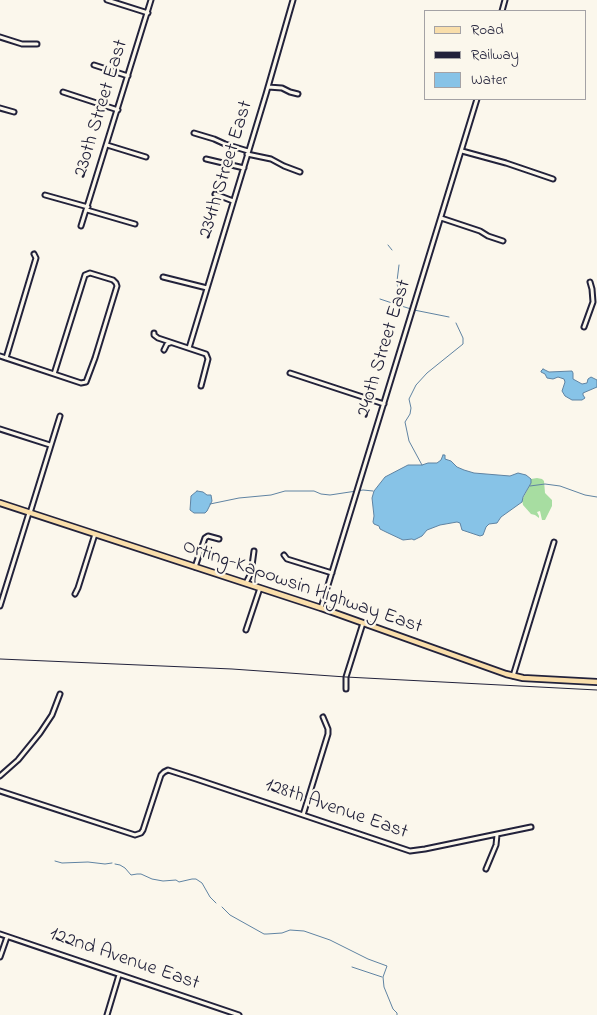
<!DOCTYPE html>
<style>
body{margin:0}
#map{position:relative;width:597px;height:1015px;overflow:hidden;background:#fbf7ec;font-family:"Indie Flower",sans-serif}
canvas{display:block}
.legend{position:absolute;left:424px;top:10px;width:162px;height:90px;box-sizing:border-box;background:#fbf7ec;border:1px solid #a4a2a5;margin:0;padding:6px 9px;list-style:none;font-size:15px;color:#22223b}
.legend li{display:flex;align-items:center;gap:10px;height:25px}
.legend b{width:25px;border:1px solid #a4a2a5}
</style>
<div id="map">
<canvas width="597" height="1015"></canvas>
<ul class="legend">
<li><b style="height:6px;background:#f9deab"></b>Road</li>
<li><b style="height:6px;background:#22223b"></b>Railway</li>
<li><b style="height:14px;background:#87c3e7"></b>Water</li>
</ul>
</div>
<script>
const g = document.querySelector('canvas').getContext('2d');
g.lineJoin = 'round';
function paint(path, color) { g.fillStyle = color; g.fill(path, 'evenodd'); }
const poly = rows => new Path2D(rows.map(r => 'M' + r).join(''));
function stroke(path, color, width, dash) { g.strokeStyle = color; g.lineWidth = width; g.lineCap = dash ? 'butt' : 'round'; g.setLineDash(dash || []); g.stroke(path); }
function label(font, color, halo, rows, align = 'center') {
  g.font = font + ' "Indie Flower",sans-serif'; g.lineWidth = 4.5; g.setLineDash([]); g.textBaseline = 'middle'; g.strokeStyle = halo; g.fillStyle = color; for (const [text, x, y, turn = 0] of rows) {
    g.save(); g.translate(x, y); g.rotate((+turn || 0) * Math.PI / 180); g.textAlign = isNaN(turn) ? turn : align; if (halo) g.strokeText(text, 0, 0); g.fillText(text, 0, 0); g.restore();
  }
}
const green = poly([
 [537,478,542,479,544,481,545,493,552,500,552,506,545,520,542,520,540,511,537,512,539,516,539,518,535,515,531,514,523,505,522,500,531,483,531,479]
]);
const water = poly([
 [543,369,549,372,572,371,573,373,573,379,582,384,587,383,588,379,591,377,597,380,597,387,583,393,583,395,585,398,582,400,572,400,565,396,562,391,565,382,564,379,558,377,553,379,547,378,545,374,541,372,541,371,543,369],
 [443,455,445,455,445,459,451,461,457,467,464,470,474,473,510,476,518,473,526,475,531,479,531,483,523,497,522,502,501,517,497,523,489,524,486,527,483,535,480,536,462,530,460,523,457,522,440,525,427,530,422,536,414,540,412,539,403,540,386,532,380,529,379,526,374,524,373,522,374,516,372,498,374,491,385,477,408,465,422,465,428,463,437,463,441,460,443,455],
 [197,491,203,492,207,495,211,495,212,501,207,511,205,513,194,513,190,510,191,496,197,491]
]);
const stream = poly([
 [388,245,392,250],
 [399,265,397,281,398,292,395,304,411,309],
 [380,299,395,304],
 [414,310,449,317],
 [422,465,409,441,405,422,410,414,411,408,409,399,416,385,427,373,463,344,463,338,456,323],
 [530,486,545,484,560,486,585,495,597,497],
 [210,504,239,498,271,495,285,491,314,491,321,494,330,495,363,490,373,491],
 [55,861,62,863,88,862,105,864,112,863],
 [115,864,120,865,125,868,131,875,137,874,141,874,152,879,163,881,176,880,179,882,192,879,196,879,202,883,210,897,216,903],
 [222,907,230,915,264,934,267,934,282,933,290,930,304,931,330,940,368,959,387,966,383,977,384,987,393,1009,397,1013,397,1015],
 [352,967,382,977]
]);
const minor = poly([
 [107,0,148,13],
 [502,11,505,0],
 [0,37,22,44,37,44],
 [94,65,128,76],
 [268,87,282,88,290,92,298,94],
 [63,92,118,110],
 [0,108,14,112],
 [194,133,214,139,225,144,248,151],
 [107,145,146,157],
 [462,151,506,163,553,179],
 [247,154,271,159,284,166,300,172],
 [206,159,244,168],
 [215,194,233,201],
 [45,195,88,207],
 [87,210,135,224],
 [441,218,480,231,488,236,503,241],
 [81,226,151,0],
 [163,277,207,288],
 [584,327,593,302,592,289,590,282],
 [154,333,154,335,158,338,206,354,208,359,201,386],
 [189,348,266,94,293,0],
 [164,350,167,344,170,343],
 [0,356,81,383,86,382,95,358,117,286,116,283,113,280,90,273,85,275,54,374],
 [6,358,36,258,34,254],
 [290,373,384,404],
 [0,429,50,445],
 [30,513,60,416],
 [284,555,287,559,332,573],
 [195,567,205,538,208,536,219,539],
 [246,583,251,573,254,551],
 [75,594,78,588,95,534],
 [0,606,29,513],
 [321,608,477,99],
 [246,630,260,588],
 [513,676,554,542],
 [346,689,346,677,363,623],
 [0,776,18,760,40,733,52,715,60,694],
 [0,791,135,835,141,833,143,830,161,775,164,772,168,770,196,779,410,851,425,849,531,827],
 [303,815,328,734,328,729,323,717],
 [486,869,496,845,497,835],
 [0,934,239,1015],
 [0,957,7,937],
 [107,1015,119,975]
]);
const major = poly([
 [0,503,321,608,506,674,523,678,597,682]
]);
const rail = poly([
 [0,659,232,669,346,677,597,690]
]);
const streetNames = [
 ["230th Street East",102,109,-73],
 ["234th Street East",227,170,-73],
 ["240th Street East",385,349,-73],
 ["Orting-Kapowsin Highway East",302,588,19],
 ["128th Avenue East",336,810,19],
 ["122nd Avenue East",124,960,19]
];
paint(green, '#a7dda1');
paint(water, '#87c3e7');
stroke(water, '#5f83a2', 1);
stroke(stream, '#5f83a2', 1);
stroke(minor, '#22223b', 7);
stroke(major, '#22223b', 8);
stroke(minor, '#fbf7ec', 3);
stroke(major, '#f9deab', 4.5);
stroke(rail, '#22223b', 1);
label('20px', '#22223b', '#fbf7ec', streetNames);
</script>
